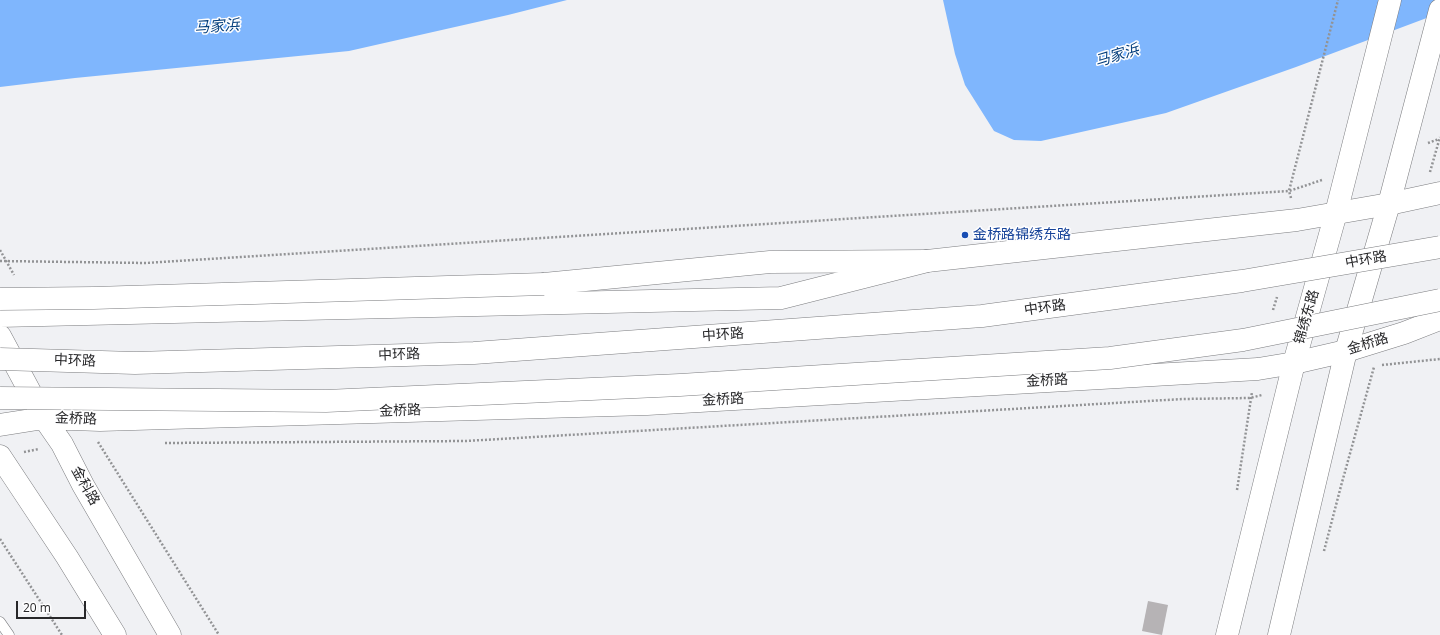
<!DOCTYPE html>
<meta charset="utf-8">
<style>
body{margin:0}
#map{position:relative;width:1440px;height:635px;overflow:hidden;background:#f0f1f4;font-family:"Open Sans",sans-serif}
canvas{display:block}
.scale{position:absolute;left:16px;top:601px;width:70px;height:18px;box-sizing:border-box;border:2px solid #272729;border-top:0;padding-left:5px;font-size:12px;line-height:14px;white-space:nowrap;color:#272729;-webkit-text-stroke:3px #fefeff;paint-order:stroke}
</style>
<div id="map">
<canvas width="1440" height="635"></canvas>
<div class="scale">20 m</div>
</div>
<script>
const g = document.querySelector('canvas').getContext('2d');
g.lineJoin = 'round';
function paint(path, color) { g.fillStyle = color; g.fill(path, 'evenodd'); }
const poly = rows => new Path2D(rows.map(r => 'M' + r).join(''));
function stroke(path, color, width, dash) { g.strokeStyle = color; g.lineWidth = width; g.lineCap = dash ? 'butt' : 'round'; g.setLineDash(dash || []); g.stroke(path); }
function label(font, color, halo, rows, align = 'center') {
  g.font = font + ' "Open Sans","Noto Sans SC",sans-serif'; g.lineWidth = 3; g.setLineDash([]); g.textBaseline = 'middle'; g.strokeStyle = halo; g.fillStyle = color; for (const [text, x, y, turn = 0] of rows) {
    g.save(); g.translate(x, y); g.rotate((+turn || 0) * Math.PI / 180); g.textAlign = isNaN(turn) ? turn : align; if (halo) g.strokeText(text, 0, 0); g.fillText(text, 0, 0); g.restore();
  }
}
const water = poly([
 [0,0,567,0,508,15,349,51,75,78,0,87],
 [943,0,1440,0,1440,13,1296,67,1166,113,1041,141,1014,140,994,131,965,85,955,54]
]);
const building = poly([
 [1148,601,1168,605,1162,635,1142,631]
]);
const path = poly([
 [1428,143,1439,139],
 [1430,172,1440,137],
 [1291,198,1289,191,1338,0],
 [0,250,14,275],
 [0,261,146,263,1289,191,1322,180],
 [1273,310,1277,297],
 [1382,365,1440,359],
 [98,442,219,635],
 [165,443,466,441,1183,399,1250,398,1262,395],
 [24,452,39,449],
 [1237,490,1252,392],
 [0,539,62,635],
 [1324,551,1341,486,1374,367]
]);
const lane = poly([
 [0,622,9,635]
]);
const secondary = poly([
 [1227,635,1294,363,1336,213,1390,0],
 [1279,635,1346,351,1389,204,1440,10]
]);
const primary = poly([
 [0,316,781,298,927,261,1297,220,1389,204,1440,193],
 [0,336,44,418,62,444,83,485,170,635],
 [0,425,44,418,100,420,647,404,1258,369,1294,363,1346,351,1404,333,1440,319],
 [0,456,67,557,115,635]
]);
const highway = poly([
 [544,284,770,262,927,261]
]);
const highwayBridge = poly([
 [0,299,94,298,544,284],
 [0,359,135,363,474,353,982,316,1242,281,1440,247],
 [0,398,326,401,680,385,1110,358,1243,340,1440,300]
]);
const markers = [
 [965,235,4,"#1a4fb4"]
];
const transitNames = [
 ["金桥路锦绣东路",973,235]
];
const streetNames = [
 ["中环路",1366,260,-10],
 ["中环路",1045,308,-8],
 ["锦绣东路",1307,317,-74],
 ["中环路",723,335,-4],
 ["金桥路",1368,344,-17],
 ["中环路",399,355,-2],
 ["中环路",75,361,2],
 ["金桥路",1047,381,-3],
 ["金桥路",723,400,-3],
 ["金桥路",400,411,-2],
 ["金桥路",76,419,2],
 ["金科路",85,486,61]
];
const waterNames = [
 ["马家浜",217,27,-4],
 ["马家浜",1117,56,-17]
];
paint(water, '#7fb6fd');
paint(building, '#b6b3b5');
stroke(lane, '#7b7c7f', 11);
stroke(secondary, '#7b7c7f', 23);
stroke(primary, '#7b7c7f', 23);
stroke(highway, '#7b7c7f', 23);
stroke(path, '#929395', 2.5, [2, 2]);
stroke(lane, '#fff', 10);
stroke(secondary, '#fff', 22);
stroke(primary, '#fff', 22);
stroke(highway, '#fff', 22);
stroke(highwayBridge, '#7b7c7f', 23, []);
stroke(highwayBridge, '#fff', 22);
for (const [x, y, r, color] of markers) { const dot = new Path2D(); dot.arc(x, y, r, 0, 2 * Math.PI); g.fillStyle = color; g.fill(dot); stroke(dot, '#fefeff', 1.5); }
label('14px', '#164399', '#fefeff', transitNames, 'left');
label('14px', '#272729', '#fefeff', streetNames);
label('italic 15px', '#053f7d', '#fefeff', waterNames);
</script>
